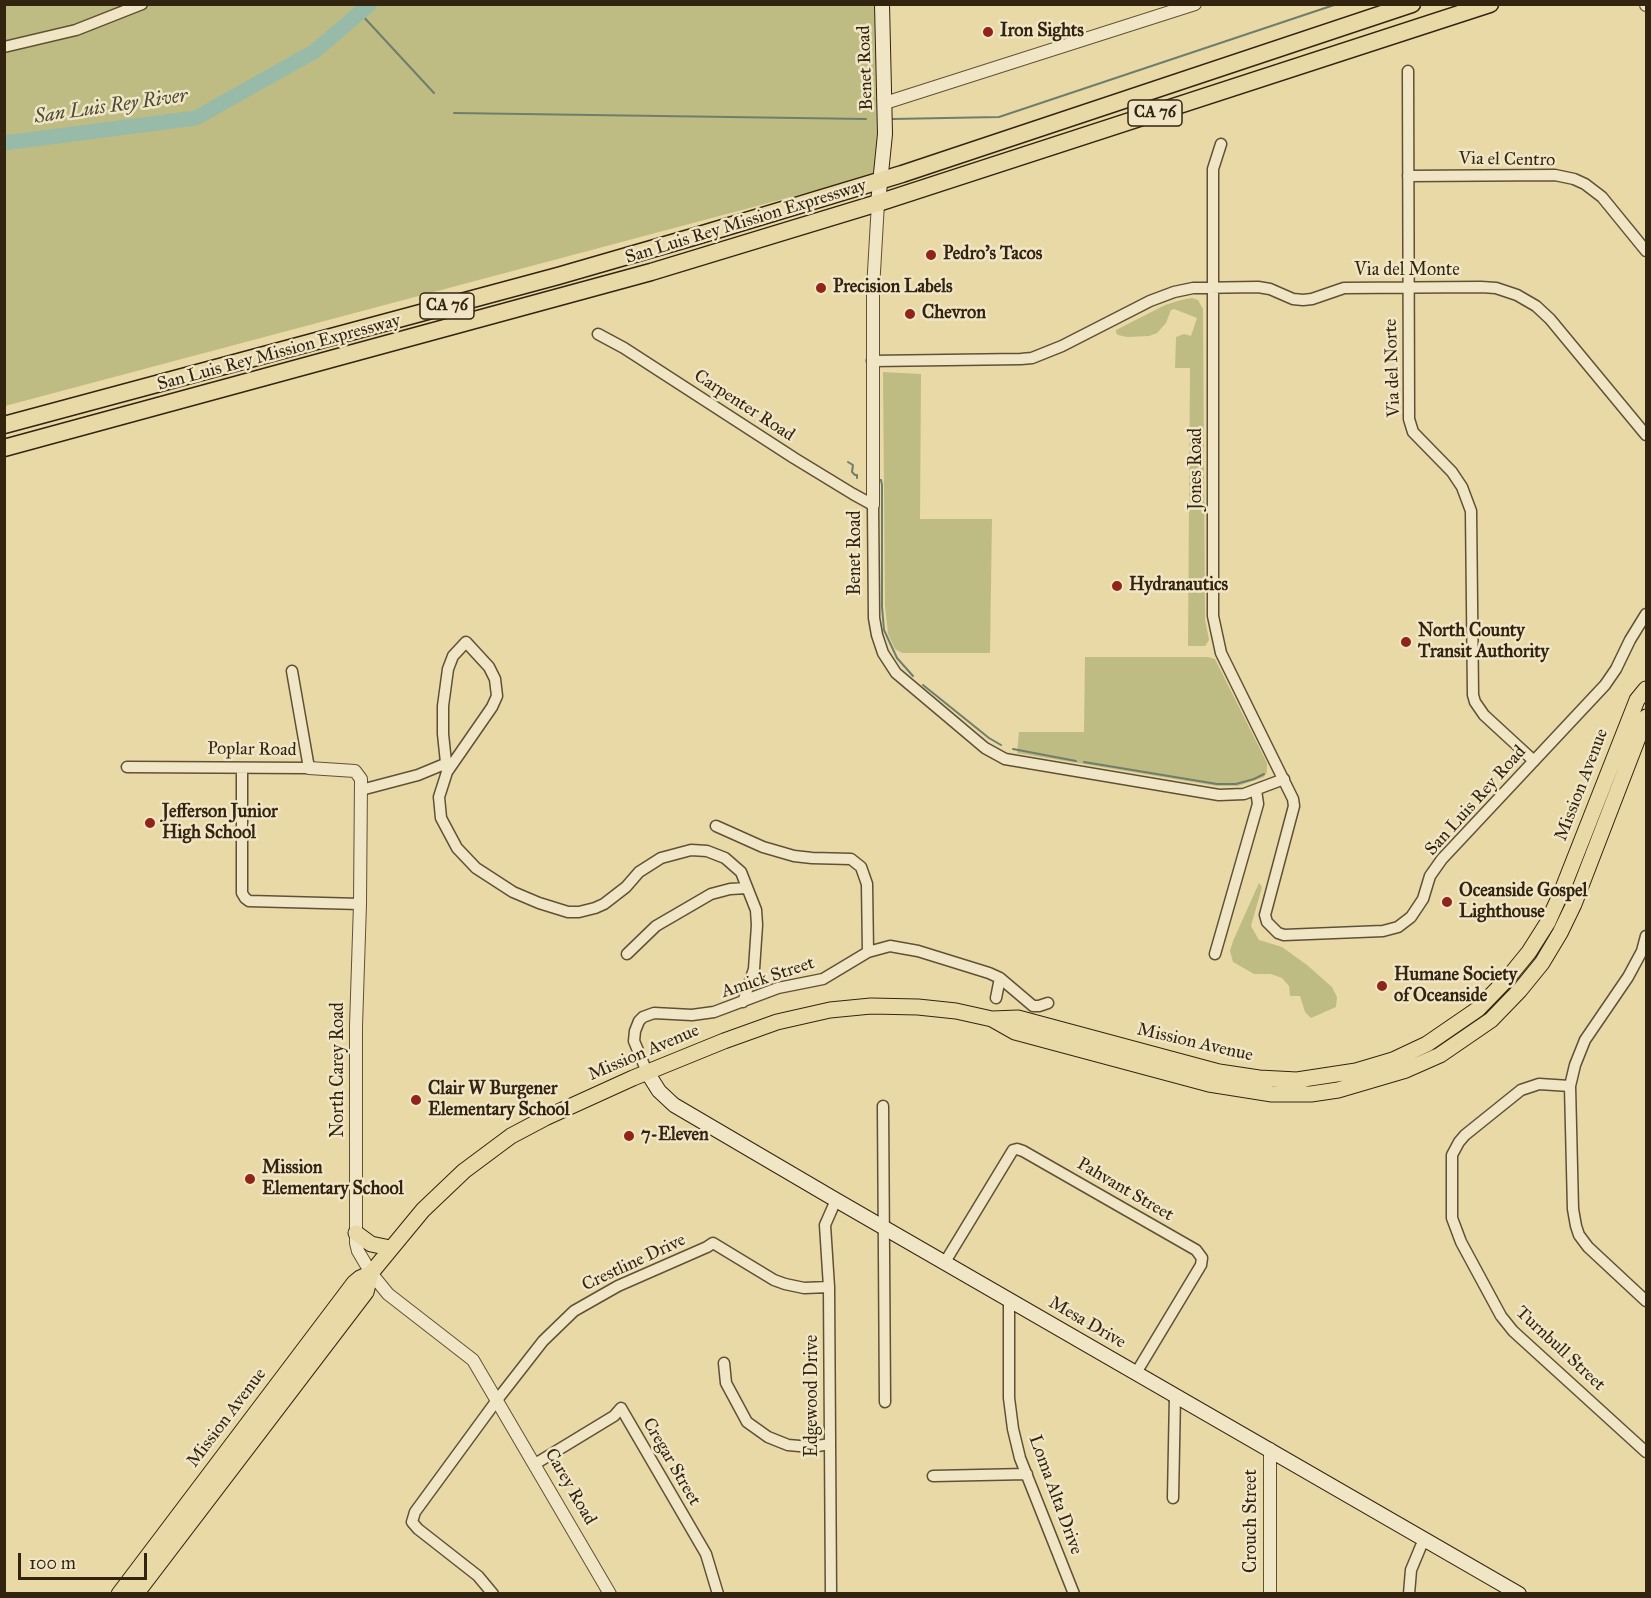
<!DOCTYPE html>
<style>
body{margin:0}
#map{position:relative;width:1651px;height:1598px;overflow:hidden;background:#e8d9a7;font-family:"IM FELL Great Primer",serif}
canvas{display:block}
.frame{position:absolute;inset:0;border:6px solid #332410;pointer-events:none}
.scale{position:absolute;left:18px;top:1553px;width:129px;height:27px;box-sizing:border-box;border:3px solid #332410;border-top:0;padding-left:8px;font-size:18px;line-height:21px;white-space:nowrap;color:#332410;-webkit-text-stroke:4px #f0e6c6;paint-order:stroke}
</style>
<div id="map">
<canvas width="1651" height="1598"></canvas>
<div class="frame"></div>
<div class="scale">100 m</div>
</div>
<script>
const g = document.querySelector('canvas').getContext('2d');
g.lineJoin = 'round';
function paint(path, color) { g.fillStyle = color; g.fill(path, 'evenodd'); }
const poly = rows => new Path2D(rows.map(r => 'M' + r).join(''));
function stroke(path, color, width, dash) { g.strokeStyle = color; g.lineWidth = width; g.lineCap = dash ? 'butt' : 'round'; g.setLineDash(dash || []); g.stroke(path); }
function label(font, color, halo, rows, align = 'center') {
  g.font = font + ' "IM FELL Great Primer",serif'; g.lineWidth = 5; g.setLineDash([]); g.textBaseline = 'middle'; g.strokeStyle = halo; g.fillStyle = color; for (const [text, x, y, turn = 0] of rows) {
    g.save(); g.translate(x, y); g.rotate((+turn || 0) * Math.PI / 180); g.textAlign = isNaN(turn) ? turn : align; if (halo) g.strokeText(text, 0, 0); g.fillText(text, 0, 0); g.restore();
  }
}
const green = poly([
 [5,5,882,5,881,173,5,406],
 [1192,298,1198,300,1203,309,1205,619,1209,640,1205,646,1188,646,1190,368,1175,368,1176,337,1184,334,1191,336,1197,318,1174,309,1171,310,1166,323,1157,333,1149,336,1127,337,1118,335,1116,333,1116,330,1165,305,1181,300],
 [883,372,921,374,920,519,992,519,990,653,902,653,895,649,888,634,885,605],
 [1085,657,1208,657,1215,659,1267,763,1267,772,1264,777,1238,786,1217,786,1017,753,1019,732,1084,732],
 [1259,883,1262,887,1251,926,1259,940,1282,947,1307,965,1332,987,1337,997,1336,1007,1311,1018,1305,1012,1300,996,1290,996,1289,986,1282,978,1271,974,1254,974,1233,962,1230,951,1233,941]
]);
const stream = poly([
 [360,13,434,93],
 [454,113,866,119],
 [892,119,999,117,1337,4],
 [848,462,853,465,852,472,855,475,857,475,857,478],
 [879,480,881,480,882,485,882,607,884,630,897,658,913,676],
 [923,685,989,738,1001,745],
 [1013,749,1076,761],
 [1084,762,1217,784,1236,784,1254,779,1264,774]
]);
const river = poly([
 [4,143,196,118,315,51,370,4]
]);
const minor = poly([
 [4,47,76,30,142,4],
 [1408,71,1409,419,1413,432,1452,472,1462,487,1471,511,1473,695,1475,702,1484,715,1534,761],
 [1221,144,1213,169,1213,616,1221,653,1293,799,1294,806,1265,915,1267,922,1278,933,1284,935,1383,931,1398,927,1411,917,1423,899,1430,876,1442,859,1605,685,1616,669,1630,640,1646,614],
 [1408,176,1555,175,1574,179,1585,184,1602,197,1646,251],
 [598,334,624,348,794,458,853,494,873,505,874,618,877,635,883,653,896,673,985,748,1005,759,1219,795,1244,794,1284,779],
 [872,361,1021,359,1032,358,1062,346,1150,301,1174,292,1193,288,1258,287,1270,289,1293,299,1303,300,1312,299,1344,288,1481,287,1496,288,1517,295,1536,306,1550,319,1646,435],
 [127,767,309,768,292,671],
 [242,768,242,893,245,898,249,901,360,904],
 [447,772,443,734,443,706,448,669,453,656,466,642,489,667,495,679,497,696,492,707,447,772,439,797,441,818,457,848,476,868,513,892,539,903,568,912,579,912,595,908,604,904,626,887,639,872,661,858,691,850,707,851,725,858,741,872,756,910,757,925,754,969,743,1002],
 [361,790,418,775,447,763],
 [716,826,763,847,794,856,812,858,851,859,861,867,867,884,868,952],
 [1646,936,1642,951,1628,977,1585,1040,1575,1065,1570,1086,1573,1209,1576,1226,1579,1235,1588,1247,1646,1301],
 [627,954,656,926,711,894,730,889,747,888],
 [1215,954,1258,804,1256,790],
 [996,998,1000,978],
 [647,1072,634,1041,635,1031,639,1021,643,1017,654,1013,692,1015,714,1012,778,988,823,979,868,952,890,946,918,951,989,973,1000,978,1033,1006,1039,1006,1048,1003],
 [1570,1086,1539,1084,1521,1090,1465,1135,1459,1142,1452,1155,1452,1218,1461,1242,1501,1316,1513,1331,1646,1452],
 [883,1106,885,1402],
 [945,1262,1013,1150,1017,1149,1023,1151,1196,1250,1202,1258,1201,1265,1136,1373],
 [1009,1299,1009,1398,1013,1429,1020,1458,1074,1594],
 [724,1363,726,1383,747,1422,768,1437,788,1445,811,1447,830,1444],
 [535,1464,614,1416,621,1408,706,1554,718,1594],
 [933,1476,1027,1474],
 [1173,1498,1175,1395],
 [493,1594,478,1576,418,1529,412,1522,415,1512,497,1400,543,1341,574,1311,618,1286,707,1247,713,1243,774,1280,785,1284,804,1288,829,1287],
 [831,1594,829,1287,825,1225,836,1200],
 [1409,1594,1411,1570,1421,1546,1427,1540]
]);
const tertiary = poly([
 [1646,4,1646,5],
 [885,103,1195,4],
 [873,505,873,289,878,203],
 [309,768,355,771,361,779,360,904,356,1026,356,1243,358,1251,371,1273,388,1294,473,1360,610,1594],
 [1270,1449,1270,1594]
]);
const secondary = poly([
 [878,203,885,134,882,4],
 [647,1072,659,1091,674,1105,836,1200,1519,1594]
]);
const primary = poly([
 [992,1019,1015,1032,1209,1084,1272,1094,1311,1094,1338,1090,1406,1070,1440,1055,1491,1020,1520,990,1542,963,1560,933,1574,904,1646,717],
 [356,1233,371,1244,390,1248],
 [119,1594,354,1283,360,1278,371,1273,423,1210,464,1171,511,1136,545,1118,633,1078,724,1041,777,1022,830,1010,871,1006,918,1007,956,1011,992,1019,1018,1018,1219,1072,1259,1078,1297,1080,1356,1071,1393,1060,1427,1044,1478,1009,1507,979,1529,952,1548,922,1561,893,1637,700,1646,689],
 [136,1594,366,1292,371,1273]
]);
const trunk = poly([
 [4,425,558,276,693,237,902,174,1412,4],
 [4,448,651,272,878,203,1490,4]
]);
const markers = [
 [988,32,6,"#8f2418"],
 [931,255,6,"#8f2418"],
 [821,288,6,"#8f2418"],
 [910,314,6,"#8f2418"],
 [1117,586,6,"#8f2418"],
 [1406,642,6,"#8f2418"],
 [150,823,6,"#8f2418"],
 [1447,902,6,"#8f2418"],
 [1382,986,6,"#8f2418"],
 [416,1100,6,"#8f2418"],
 [629,1136,6,"#8f2418"],
 [250,1179,6,"#8f2418"]
];
const shields = [
 [1155,113,54],
 [447,306,54]
];
const shieldNames = [
 ["CA 76",1155,113],
 ["CA 76",447,306]
];
const poiNames = [
 ["Iron Sights",1000,32],
 ["Pedro's Tacos",943,255],
 ["Precision Labels",833,288],
 ["Chevron",922,314],
 ["Hydranautics",1129,586],
 ["North County",1418,632],
 ["Transit Authority",1418,653],
 ["Jefferson Junior",162,813],
 ["High School",162,834],
 ["Oceanside Gospel",1459,892],
 ["Lighthouse",1459,913],
 ["Humane Society",1394,976],
 ["of Oceanside",1394,997],
 ["Clair W Burgener",428,1090],
 ["Elementary School",428,1111],
 ["7-Eleven",641,1136],
 ["Mission",262,1169],
 ["Elementary School",262,1190]
];
const streetNames = [
 ["Benet Road",866,68,-92],
 ["Via el Centro",1507,160,1],
 ["San Luis Rey Mission Expressway",746,222,-17],
 ["Via del Monte",1407,271],
 ["San Luis Rey Mission Expressway",279,353,-15],
 ["Via del Norte",1393,368,-92],
 ["Carpenter Road",744,406,33],
 ["Jones Road",1197,469,-90],
 ["Benet Road",856,553,-90],
 ["Poplar Road",252,750,1],
 ["Mission Avenue",1582,785,-69],
 ["San Luis Rey Road",1476,801,-48],
 ["Amick Street",768,978,-18],
 ["Mission Avenue",1195,1043,13],
 ["Mission Avenue",644,1053,-23],
 ["North Carey Road",339,1070,-90],
 ["Pahvant Street",1125,1190,30],
 ["Crestline Drive",634,1263,-25],
 ["Mesa Drive",1087,1323,30],
 ["Turnbull Street",1560,1349,43],
 ["Edgewood Drive",813,1396,-90],
 ["Mission Avenue",227,1418,-53],
 ["Cregar Street",671,1462,60],
 ["Carey Road",570,1487,60],
 ["Loma Alta Drive",1055,1495,70],
 ["Crouch Street",1252,1521,-90]
];
const waterNames = [
 ["San Luis Rey River",111,107,-8]
];
paint(green, '#bebc82');
stroke(stream, '#6f7e6c', 2);
stroke(river, '#97baa9', 15);
stroke(minor, '#605136', 13);
stroke(tertiary, '#605136', 14);
stroke(secondary, '#332410', 16);
stroke(primary, '#332410', 17);
stroke(trunk, '#332410', 19);
stroke(minor, '#f0e6c6', 10);
stroke(tertiary, '#f0e6c6', 12);
stroke(secondary, '#f0e6c6', 14);
stroke(primary, '#e8d9a7', 15);
stroke(trunk, '#e8d9a7', 16);
for (const [x, y, r, color] of markers) { const dot = new Path2D(); dot.arc(x, y, r, 0, 2 * Math.PI); g.fillStyle = color; g.fill(dot); stroke(dot, '#f0e6c6', 2); }
for (const [x, y, w] of shields) { const box = new Path2D(); box.roundRect(x - w / 2, y - 13, w, 26, 4.5); g.fillStyle = '#f0e6c6'; g.fill(box); stroke(box, '#332410', 1.5); }
label('bold 16px', '#332410', null, shieldNames);
label('bold 18px', '#332410', '#f0e6c6', poiNames, 'left');
label('18px', '#332410', '#f0e6c6', streetNames);
label('italic 20px', '#4c4a36', '#f0e6c6', waterNames);
</script>
